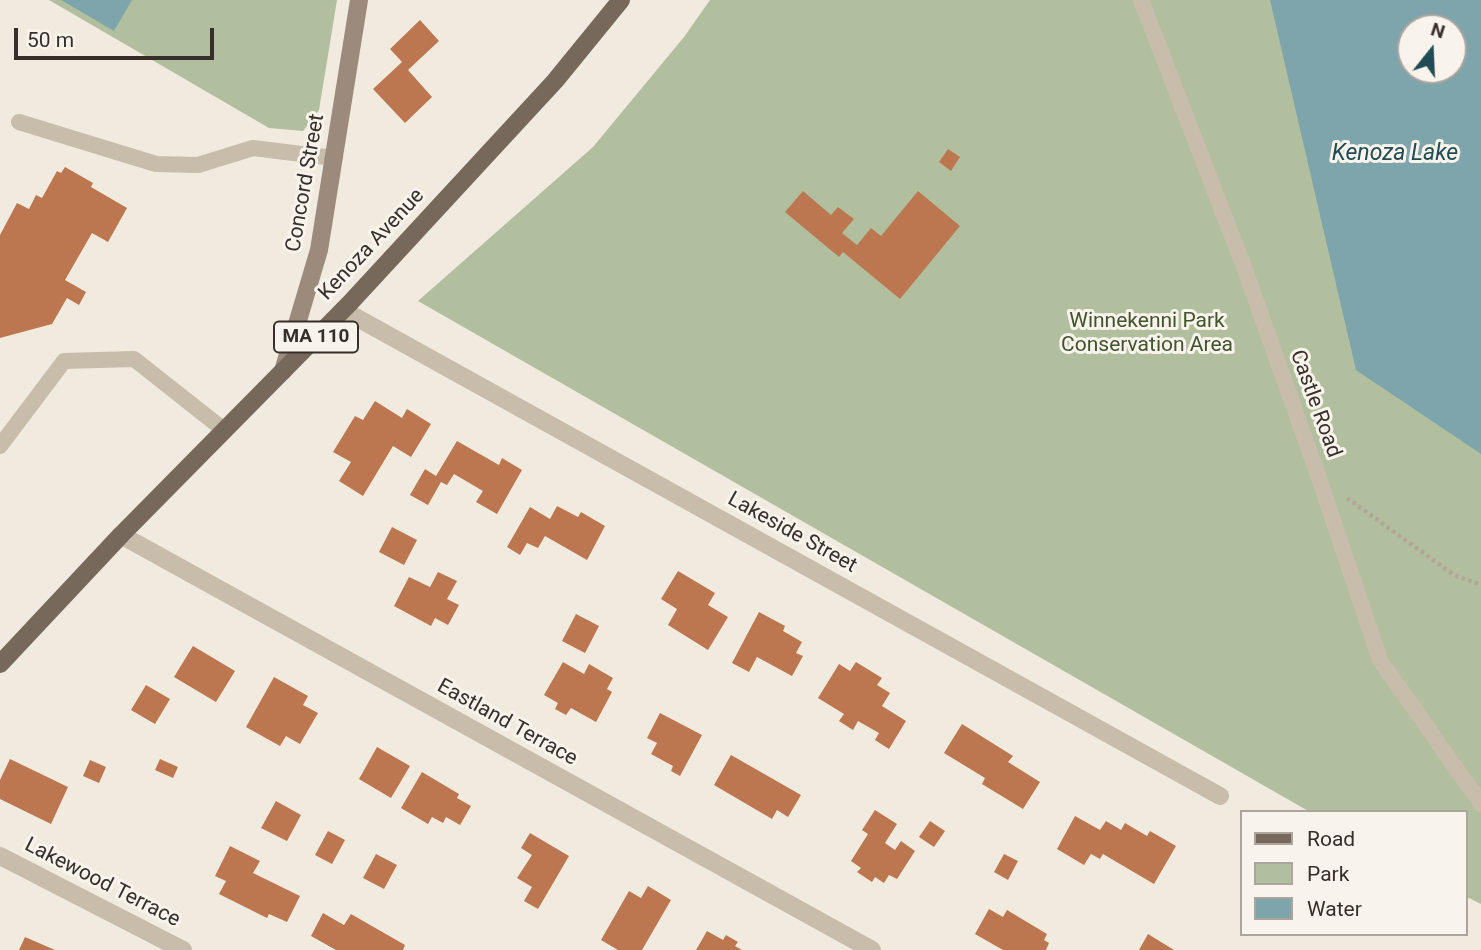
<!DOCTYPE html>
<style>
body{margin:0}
#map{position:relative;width:1481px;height:950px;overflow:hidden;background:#f1eade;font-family:Roboto,sans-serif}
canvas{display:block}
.legend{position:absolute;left:1240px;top:810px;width:228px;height:126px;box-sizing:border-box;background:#f9f4eb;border:2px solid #aba59e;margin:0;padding:9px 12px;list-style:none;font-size:21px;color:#362f2a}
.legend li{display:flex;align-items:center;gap:14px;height:35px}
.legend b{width:35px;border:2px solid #aba59e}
.north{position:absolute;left:1397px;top:14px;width:70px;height:70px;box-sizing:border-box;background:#f9f4eb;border:2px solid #aba59e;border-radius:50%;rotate:18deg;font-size:19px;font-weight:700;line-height:28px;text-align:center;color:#362f2a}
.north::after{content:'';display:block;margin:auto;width:24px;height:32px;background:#224c55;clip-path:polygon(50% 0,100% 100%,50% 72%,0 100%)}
.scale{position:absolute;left:14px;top:28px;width:200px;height:32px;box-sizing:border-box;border:4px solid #362f2a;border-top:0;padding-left:9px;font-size:21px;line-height:24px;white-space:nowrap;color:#362f2a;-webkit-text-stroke:5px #f9f4eb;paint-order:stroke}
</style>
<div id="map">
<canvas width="1481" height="950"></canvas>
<ul class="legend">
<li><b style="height:9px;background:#77685c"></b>Road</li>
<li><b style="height:19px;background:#b1bf9f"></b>Park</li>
<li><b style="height:19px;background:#7fa5ac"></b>Water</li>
</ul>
<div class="north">N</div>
<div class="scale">50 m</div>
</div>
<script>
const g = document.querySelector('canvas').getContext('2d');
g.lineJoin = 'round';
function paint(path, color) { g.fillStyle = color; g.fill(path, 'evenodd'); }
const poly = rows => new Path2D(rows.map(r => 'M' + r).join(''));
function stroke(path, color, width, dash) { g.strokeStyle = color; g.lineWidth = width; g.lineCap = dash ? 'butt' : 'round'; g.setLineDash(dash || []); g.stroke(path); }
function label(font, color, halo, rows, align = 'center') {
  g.font = font + ' Roboto,sans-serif'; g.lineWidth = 6; g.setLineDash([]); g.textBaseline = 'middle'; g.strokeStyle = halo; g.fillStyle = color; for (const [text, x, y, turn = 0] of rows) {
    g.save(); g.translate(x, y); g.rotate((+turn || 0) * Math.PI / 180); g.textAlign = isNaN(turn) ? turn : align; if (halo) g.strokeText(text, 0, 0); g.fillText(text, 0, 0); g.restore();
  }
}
const green = poly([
 [49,0,337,0,319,110,303,131,269,128],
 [710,0,1481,0,1481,904,1465,896,1465,812,1310,812,418,301,593,147,684,37],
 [1411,28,1453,28,1453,70,1411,70]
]);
const water = poly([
 [61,0,132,0,114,31],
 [1270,0,1481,0,1481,454,1356,370],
 [1411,28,1453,28,1453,70,1411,70]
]);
const building = poly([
 [420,20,439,41,408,70,432,97,405,123,373,89,402,62,390,49],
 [948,149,960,157,951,171,939,162],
 [65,167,93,183,91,187,127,208,108,242,92,233,65,280,86,292,79,305,67,298,52,324,0,338,0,235,17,203,29,209,36,195,42,198,57,171,61,173],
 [803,191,831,215,838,207,854,219,842,233,857,245,871,228,881,236,918,191,960,226,900,299,843,252,839,257,785,212],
 [375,401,402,418,407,409,431,424,411,457,393,446,363,496,339,481,351,462,333,452,355,416,363,420],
 [457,441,499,465,502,458,522,470,497,514,476,502,483,491,454,474,447,485,441,482,428,505,410,495,425,469,436,476],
 [557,506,578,517,581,512,605,526,587,560,545,536,538,548,527,543,520,555,507,547,530,507,550,519],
 [392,527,417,540,404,565,379,552],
 [678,571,715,593,708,605,728,617,708,650,668,625,677,609,661,599],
 [438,572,457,581,447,599,459,605,448,625,435,618,431,626,394,606,409,577,430,587],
 [759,612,785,626,783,631,802,642,796,653,803,656,792,676,757,657,749,672,732,663],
 [576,614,599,626,585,653,562,641],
 [193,646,235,671,216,702,174,677],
 [563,662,584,674,589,664,613,678,607,689,612,692,596,722,571,708,566,715,555,709,558,703,544,695],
 [856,662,882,678,877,685,890,693,882,706,906,721,889,749,875,740,879,733,858,721,853,730,839,721,844,714,818,698,839,664,850,671],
 [274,677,308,696,303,705,318,713,300,744,286,736,280,746,246,727],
 [146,685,170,699,155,724,131,710],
 [660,713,702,735,680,776,671,771,673,766,651,754,657,743,647,738],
 [962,724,1013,756,1008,762,1040,782,1023,809,982,784,985,778,944,753],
 [377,747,410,766,391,798,359,779],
 [731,755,801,795,788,817,777,810,772,819,714,785],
 [10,759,68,787,51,824,0,799,0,780],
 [160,759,178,767,173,778,155,770],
 [90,760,106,767,99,783,83,776],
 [422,772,459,794,457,798,471,806,460,825,446,817,443,823,432,817,428,824,401,808],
 [276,801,301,815,287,841,261,828],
 [875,810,897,824,885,843,895,850,901,841,915,851,897,879,889,875,884,883,875,877,872,882,857,872,861,868,851,861,868,834,862,830],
 [1075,816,1100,830,1106,821,1121,830,1125,823,1147,836,1150,831,1176,846,1154,884,1103,854,1100,859,1091,854,1084,865,1057,849],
 [930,821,945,831,934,847,919,837],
 [328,831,345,840,332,864,315,855],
 [530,833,569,856,538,909,524,901,532,887,517,878,532,855,521,848],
 [230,846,260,861,253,873,300,896,287,922,269,914,267,918,219,894,226,881,215,876],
 [376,854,397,865,384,889,363,878],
 [1004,854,1018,861,1008,880,994,872],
 [648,886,671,900,642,950,618,950,601,940,629,891,641,898],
 [989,909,1003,917,1007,910,1047,934,1044,940,1049,943,1046,950,1003,950,975,934],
 [323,913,344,925,351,914,405,945,403,950,336,950,311,936],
 [707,931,723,940,726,935,738,942,735,946,742,950,696,950],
 [1148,934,1174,950,1139,950],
 [25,937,55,950,19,950]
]);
const path = poly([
 [1347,498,1454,575,1481,585]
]);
const service = poly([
 [1141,0,1244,267,1319,478,1380,660,1481,804],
 [19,122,156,164,198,165,253,148,334,158],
 [0,446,64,361,134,359,224,430]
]);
const minor = poly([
 [343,310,1220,796],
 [121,535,872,950],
 [0,856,183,950]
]);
const secondary = poly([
 [283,371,319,250,359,0]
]);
const primary = poly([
 [0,664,121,535,349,304,555,81,621,0]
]);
const shields = [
 [316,337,84]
];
const shieldNames = [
 ["MA 110",316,337]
];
const streetNames = [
 ["Concord Street",306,183,-80],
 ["Kenoza Avenue",372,245,-47],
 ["Castle Road",1315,404,70],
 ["Lakeside Street",792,533,29],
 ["Eastland Terrace",507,723,29],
 ["Lakewood Terrace",102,883,27]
];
const parkNames = [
 ["Winnekenni Park",1147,322],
 ["Conservation Area",1147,346]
];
const waterNames = [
 ["Kenoza Lake",1395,154]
];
paint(green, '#b1bf9f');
paint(water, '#7fa5ac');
paint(building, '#bc7751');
stroke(path, '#b4a695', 4.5, [3.5, 3.5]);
stroke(service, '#c8bcab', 16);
stroke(minor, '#c8bcab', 18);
stroke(secondary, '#9c8b7c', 18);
stroke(primary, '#77685c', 18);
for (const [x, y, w] of shields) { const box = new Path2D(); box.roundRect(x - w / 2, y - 15.5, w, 31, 5); g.fillStyle = '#f9f4eb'; g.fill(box); stroke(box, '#362f2a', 2); }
label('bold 19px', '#362f2a', null, shieldNames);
label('21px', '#362f2a', '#f9f4eb', streetNames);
label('21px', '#42532f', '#f9f4eb', parkNames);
label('italic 23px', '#224c55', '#f9f4eb', waterNames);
</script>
